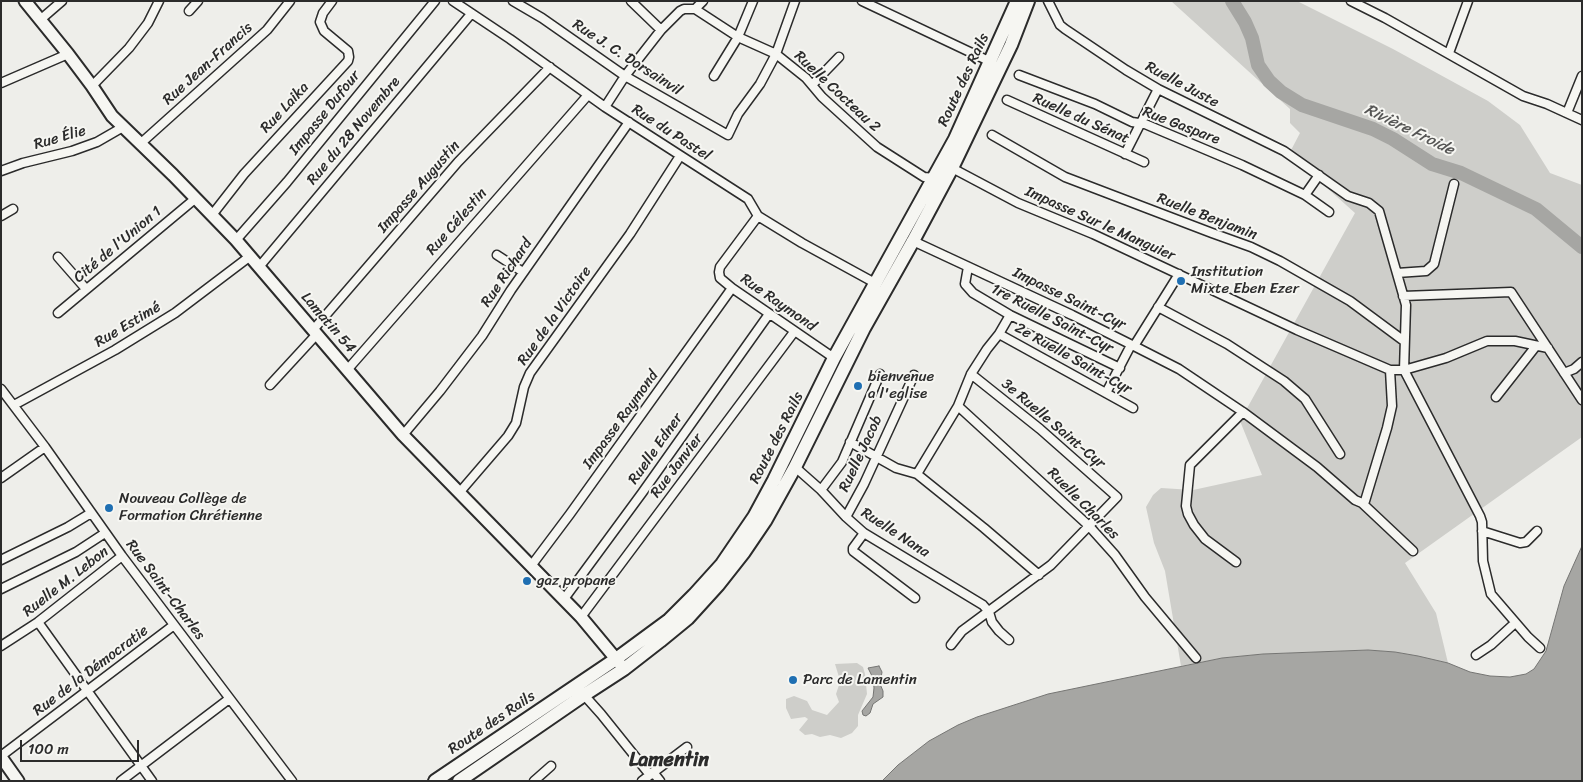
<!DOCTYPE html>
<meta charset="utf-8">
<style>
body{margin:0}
#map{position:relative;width:1583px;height:782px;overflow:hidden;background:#eeeeea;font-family:Sriracha,sans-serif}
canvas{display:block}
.frame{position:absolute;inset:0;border:2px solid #2b2b2b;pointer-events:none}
.scale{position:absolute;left:20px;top:740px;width:119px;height:22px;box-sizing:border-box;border:2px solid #2b2b2b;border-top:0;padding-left:6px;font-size:15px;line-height:18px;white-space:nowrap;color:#2b2b2b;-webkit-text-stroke:4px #f6f6f2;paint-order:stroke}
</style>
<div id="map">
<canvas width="1583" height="782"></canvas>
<div class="frame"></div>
<div class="scale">100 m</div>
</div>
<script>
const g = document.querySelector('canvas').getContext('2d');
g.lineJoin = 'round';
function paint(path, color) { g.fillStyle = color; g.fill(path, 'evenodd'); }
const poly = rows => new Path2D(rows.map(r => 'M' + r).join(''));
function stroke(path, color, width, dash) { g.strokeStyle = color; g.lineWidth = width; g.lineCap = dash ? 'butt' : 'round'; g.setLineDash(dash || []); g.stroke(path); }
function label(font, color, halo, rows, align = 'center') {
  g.font = font + ' Sriracha,sans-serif'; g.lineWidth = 4; g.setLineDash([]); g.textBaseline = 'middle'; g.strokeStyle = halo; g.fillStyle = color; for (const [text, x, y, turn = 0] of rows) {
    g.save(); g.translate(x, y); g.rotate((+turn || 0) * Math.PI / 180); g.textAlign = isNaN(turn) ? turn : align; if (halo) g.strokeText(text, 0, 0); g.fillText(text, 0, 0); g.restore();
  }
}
const green = poly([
 [1171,1,1297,1,1393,49,1488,101,1520,125,1550,173,1582,185,1582,437,1405,563,1436,613,1448,663,1396,652,1368,650,1263,654,1222,658,1181,666,1165,571,1154,543,1146,507,1153,495,1161,488,1193,490,1262,475,1240,421,1355,213,1289,154,1300,133,1290,123,1290,109],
 [857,663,863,667,865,674,867,694,858,715,858,726,852,733,841,738,830,735,820,737,812,734,805,735,799,730,808,719,805,717,791,719,786,708,786,699,794,696,807,701,812,710,827,715,839,702,836,694,839,685,847,683,839,677,835,664]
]);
const water = poly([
 [1582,546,1582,781,882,781,898,765,929,741,958,725,977,717,1048,694,1222,658,1263,654,1368,650,1395,652,1418,656,1448,663,1470,672,1490,676,1510,677,1526,674,1534,669,1546,651,1564,586,1582,546],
 [879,666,882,672,880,684,883,691,883,697,873,704,870,713,866,716,863,715,862,711,873,697,874,688,873,678,868,668,879,666]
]);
const river = poly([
 [1232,1,1245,22,1252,38,1258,65,1269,81,1281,92,1302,105,1373,129,1393,139,1432,164,1461,173,1536,209,1582,247]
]);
const street = poly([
 [453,1,510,39,605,107,748,199,758,216,802,243,875,283],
 [513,1,542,18,625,76,728,135,738,114,760,84,776,54,795,1],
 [631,1,661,30],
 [862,1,991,62],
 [1048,1,1060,25,1065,29,1126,70,1158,89,1284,151,1348,196,1369,203,1379,211,1406,305,1404,370,1480,516,1482,522,1483,561,1491,594,1528,637,1540,648],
 [1351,1,1385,18,1523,96,1547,104,1582,120],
 [695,9,738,37,776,54,806,78,822,97,877,147,924,177,934,178],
 [189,11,198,1],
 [40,20,62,1],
 [1449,53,1468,1],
 [1019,75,1095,104,1132,122,1145,124,1242,165,1305,195,1329,212],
 [714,76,738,37,753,1],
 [1,83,68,54],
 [812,85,839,57],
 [92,86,129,48,148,23,159,1],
 [1007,100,1144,162],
 [605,107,625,76,661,30,680,11,684,9,695,9,703,1],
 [1567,113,1582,76],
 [992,135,1065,177,1212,233,1251,247,1280,261,1350,301,1404,341],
 [140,144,267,30,290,1],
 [1125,154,1158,89],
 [952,168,1018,203,1093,234,1297,330,1390,370,1404,370,1446,358,1487,341,1515,341,1548,348],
 [1,171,23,163,72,151,97,142,123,127],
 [1305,195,1319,175],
 [212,215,244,174,348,61,349,57,348,51,324,31,320,22,323,13,332,1],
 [1,216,13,209],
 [758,216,720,267,719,272,720,278,732,288,834,358],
 [236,240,287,182,435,1],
 [913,241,1072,315,1134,346,1179,274],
 [497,255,523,272],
 [58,257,86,289],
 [259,267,471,14],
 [968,267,965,284,973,293,1010,315,1120,368],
 [1397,273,1426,271,1434,264,1454,184],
 [1403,296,1511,292,1582,400],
 [1158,307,1227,344,1284,381,1305,399,1340,454],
 [58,313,196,198],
 [313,330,458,162,550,67],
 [999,334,1133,408],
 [1134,346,1179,369,1243,412,1317,467,1355,500,1362,503,1365,501,1387,428,1392,406,1390,370],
 [348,369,588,95],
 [1564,373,1574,369,1582,362],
 [270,385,317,334],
 [1,389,45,447,122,556,292,781],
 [1106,393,1131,345],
 [1496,397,1536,346],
 [14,405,115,350,175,313,249,257],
 [958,406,1089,526,1115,555,1145,597,1196,658],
 [403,435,440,391,482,336,511,290,629,122],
 [850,442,896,468,917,474,984,528,1039,575],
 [795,467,821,490,846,517,864,533,983,605,989,612,992,622,999,631,1009,640],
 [917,474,958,406,971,374,987,349,999,334,1010,315],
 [1,478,45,447],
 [821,490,842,462,880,374],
 [459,493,508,436,516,423,524,387,530,373,630,234,680,156],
 [1362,503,1413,551],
 [846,517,864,484,914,375],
 [1482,531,1520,543,1526,542,1537,531],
 [864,533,853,548,853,551,915,598],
 [1,560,68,527,91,513],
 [1236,562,1205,539,1194,525,1188,514,1186,506,1190,465,1243,412],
 [531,566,570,514,732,288],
 [1,589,76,552,105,533],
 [564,599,642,493,769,314],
 [581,617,794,332],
 [38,622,152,781],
 [951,645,962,631,1051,565,1117,497,1040,429,971,374],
 [1,646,38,622,122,556],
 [1476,655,1491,645,1515,623],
 [584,695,601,714,650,775],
 [1,756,174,625],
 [653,772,660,781],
 [121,781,229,699],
 [534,781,551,766],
 [642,781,687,747]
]);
const secondary = poly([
 [25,1,68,54,92,86,112,116,173,175,236,240,403,435,581,617,621,665],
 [1,757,18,781]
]);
const primary = poly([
 [435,781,616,659,669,620,694,595,722,564,754,517,774,480,834,358,955,139,1017,1],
 [459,781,584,695,624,669,660,641,688,618,718,585,744,552,765,521,795,467,864,328,913,241,952,168,1011,45,1028,1]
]);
const markers = [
 [1181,281,5,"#1f6fb2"],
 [858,386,5,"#1f6fb2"],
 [109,508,5,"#1f6fb2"],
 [527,581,5,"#1f6fb2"],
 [793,680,5,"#1f6fb2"]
];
const streetNames = [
 ["Rue J. C. Dorsainvil",627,58,33],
 ["Rue Jean-Francis",208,64,-42],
 ["Route des Rails",964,80,-65],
 ["Ruelle Juste",1182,85,28],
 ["Ruelle Cocteau 2",837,92,43],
 ["Rue Laika",285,108,-47],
 ["Impasse Dufour",325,113,-51],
 ["Ruelle du Sénat",1081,119,24],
 ["Rue Gaspare",1181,126,21],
 ["Rue du 28 Novembre",354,131,-50],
 ["Rue du Pastel",671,133,33],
 ["Rue Élie",60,138,-16],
 ["Impasse Augustin",419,187,-49],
 ["Ruelle Benjamin",1207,217,21],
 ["Rue Célestin",457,222,-49],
 ["Impasse Sur le Manguier",1100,224,24],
 ["Cité de l'Union 1",118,245,-40],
 ["Rue Richard",507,273,-56],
 ["Impasse Saint-Cyr",1069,299,26],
 ["Rue Raymond",778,303,35],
 ["Rue de la Victoire",555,316,-55],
 ["1re Ruelle Saint-Cyr",1052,319,27],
 ["Lamatin 54",328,323,49],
 ["Rue Estimé",128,325,-31],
 ["2e Ruelle Saint-Cyr",1073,359,29],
 ["Impasse Raymond",621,420,-54],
 ["3e Ruelle Saint-Cyr",1053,424,40],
 ["Route des Rails",777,438,-63],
 ["Ruelle Edner",656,449,-55],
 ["Ruelle Jacob",861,454,-65],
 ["Rue Janvier",677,466,-53],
 ["Ruelle Charles",1083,504,45],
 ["Ruelle Nana",895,533,33],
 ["Ruelle M. Lebon",66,582,-38],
 ["Rue Saint-Charles",165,590,53],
 ["Rue de la Démocratie",91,671,-37],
 ["Route des Rails",492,723,-34]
];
const poiNames = [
 ["Institution",1191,272],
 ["Mixte Eben Ezer",1191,289],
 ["bienvenue",868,377],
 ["a l'eglise",868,394],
 ["Nouveau Collège de",119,499],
 ["Formation Chrétienne",119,516],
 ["gaz propane",537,581],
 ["Parc de Lamentin",803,680]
];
const waterNames = [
 ["Rivière Froide",1409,130,26]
];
const districtNames = [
 ["Lamentin",669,761]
];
paint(green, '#cececa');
paint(water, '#a6a6a3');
stroke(water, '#757573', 1);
stroke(river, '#a6a6a3', 14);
stroke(street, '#2b2b2b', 11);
stroke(secondary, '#2b2b2b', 15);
stroke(primary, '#2b2b2b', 16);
stroke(street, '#f6f6f2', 8);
stroke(secondary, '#f6f6f2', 11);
stroke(primary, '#f6f6f2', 12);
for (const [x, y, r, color] of markers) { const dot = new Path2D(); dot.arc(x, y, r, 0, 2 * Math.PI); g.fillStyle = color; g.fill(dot); stroke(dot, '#f6f6f2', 2); }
label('15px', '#2b2b2b', '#f6f6f2', streetNames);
label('15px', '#2b2b2b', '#f6f6f2', poiNames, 'left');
label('italic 16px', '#565655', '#f6f6f2', waterNames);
label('bold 20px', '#2b2b2b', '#f6f6f2', districtNames);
</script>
